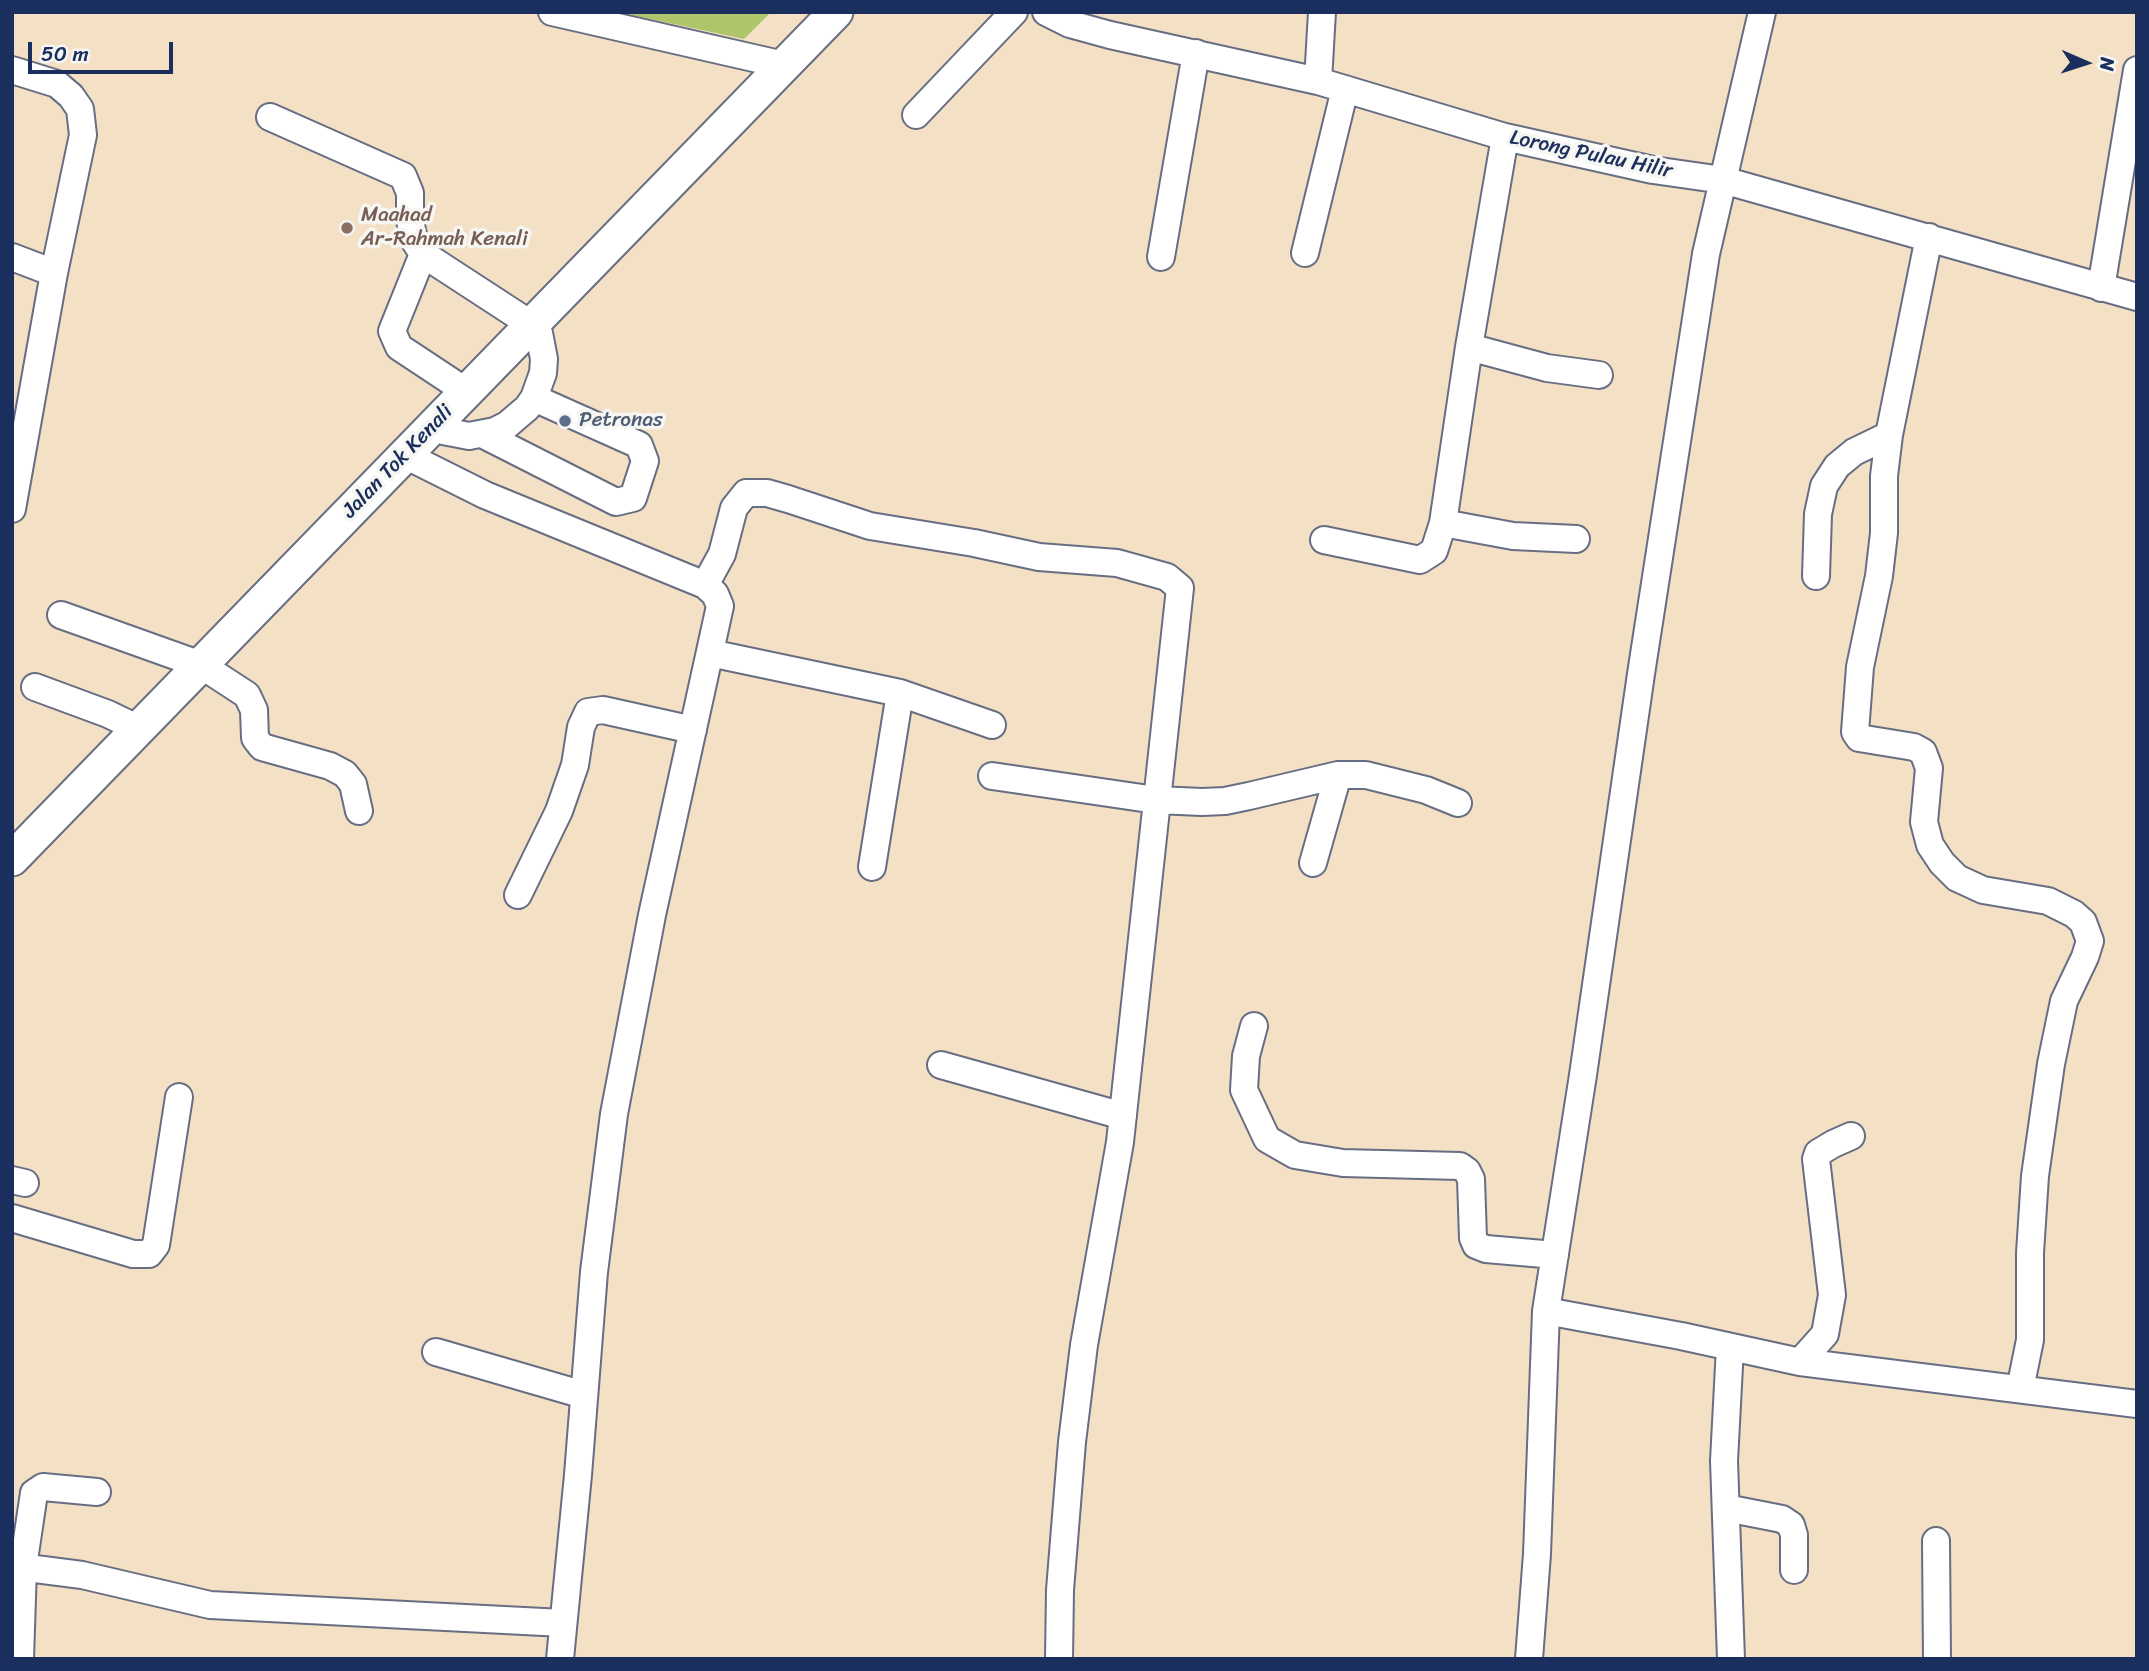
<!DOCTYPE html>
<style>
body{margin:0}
#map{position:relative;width:2149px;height:1671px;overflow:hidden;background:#f4e0c5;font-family:Sriracha,sans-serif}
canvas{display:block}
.frame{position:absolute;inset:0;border:14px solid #1b2f5e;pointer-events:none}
.north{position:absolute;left:2051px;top:28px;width:70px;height:70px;-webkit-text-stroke:5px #f6f6f2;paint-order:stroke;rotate:93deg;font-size:19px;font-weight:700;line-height:28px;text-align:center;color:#1b2f5e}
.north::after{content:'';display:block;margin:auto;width:24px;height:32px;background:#1b2f5e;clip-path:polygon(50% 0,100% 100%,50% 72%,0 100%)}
.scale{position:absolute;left:28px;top:42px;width:145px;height:32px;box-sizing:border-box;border:4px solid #1b2f5e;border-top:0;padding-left:9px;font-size:21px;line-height:24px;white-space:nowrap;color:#1b2f5e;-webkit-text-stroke:5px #f6f6f2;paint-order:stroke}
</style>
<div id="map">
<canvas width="2149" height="1671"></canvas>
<div class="frame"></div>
<div class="north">N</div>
<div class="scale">50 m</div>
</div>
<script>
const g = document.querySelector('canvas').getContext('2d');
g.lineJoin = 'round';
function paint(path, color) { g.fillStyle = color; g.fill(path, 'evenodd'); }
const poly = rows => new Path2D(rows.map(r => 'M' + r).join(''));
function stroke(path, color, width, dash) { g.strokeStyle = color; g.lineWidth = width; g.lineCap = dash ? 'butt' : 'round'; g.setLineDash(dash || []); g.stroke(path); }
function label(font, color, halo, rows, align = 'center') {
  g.font = font + ' Sriracha,sans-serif'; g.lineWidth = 7; g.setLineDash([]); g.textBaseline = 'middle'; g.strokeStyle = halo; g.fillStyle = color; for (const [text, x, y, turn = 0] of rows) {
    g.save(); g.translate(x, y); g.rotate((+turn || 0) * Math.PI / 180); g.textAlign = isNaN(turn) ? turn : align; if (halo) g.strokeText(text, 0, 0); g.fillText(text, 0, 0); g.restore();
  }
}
const green = poly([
 [618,12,771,12,744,39]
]);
const minor = poly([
 [552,12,784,65],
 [1046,12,1070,24,1110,35,1318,81,1505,137,1653,170,1723,180,2137,297],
 [12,70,57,84,71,96,80,109,83,135,54,273,12,509],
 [1318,81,1322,12],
 [916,115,1014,12],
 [270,117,403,176,410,193,410,220,414,240,423,254],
 [1505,137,1469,347,1443,523,1513,536,1576,539],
 [1305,253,1345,89],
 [12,257,54,273],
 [1161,257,1196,53],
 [2101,288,2137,70],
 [1469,347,1547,368,1599,375],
 [436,423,443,431,469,436,495,431,507,425,527,408,534,398,543,373,544,359,539,333,532,325,423,254,392,331,399,347,467,392],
 [482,434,616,502,633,498,645,461,639,445,534,398],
 [1889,435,1884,476,1884,533,1879,576,1860,667,1855,732,1859,738,1914,747,1923,752,1929,768,1924,822,1930,845,1942,863,1957,878,1983,890,2048,901,2074,914,2083,922,2090,941,2085,957,2064,1001,2051,1064,2035,1176,2030,1253,2030,1340,2020,1389],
 [405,455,485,495,705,585,715,594,720,606,652,915,614,1114,594,1272,578,1475,560,1659],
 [1324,540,1420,560,1434,551,1443,523],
 [1816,576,1818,514,1824,486,1837,466,1854,452,1889,435,1929,237],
 [705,585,722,554,734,508,746,493,767,493,788,499,870,526,974,543,1039,557,1117,563,1167,577,1180,588,1120,1142,1084,1345,1072,1442,1060,1590,1059,1659],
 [61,615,201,665,247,695,254,710,255,738,262,747,330,766,345,774,353,784,359,811],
 [710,653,900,693,992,725],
 [35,687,108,714,139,729],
 [992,776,1156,800,1202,802,1225,801,1249,796,1338,775,1366,775,1426,790,1458,803],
 [1313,863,1338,775],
 [872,867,900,693],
 [518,895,559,811,575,765,581,727,588,712,603,710,693,730],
 [1254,1026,1246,1056,1244,1090,1267,1139,1295,1155,1343,1163,1460,1166,1467,1171,1471,1179,1473,1238,1476,1245,1486,1249,1555,1255],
 [941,1065,1123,1116],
 [12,1180,25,1183],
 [12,1218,133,1254,149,1254,156,1245,179,1097],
 [1546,1311,1681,1336,1800,1362,2137,1404],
 [1730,1347,1724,1461,1731,1659],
 [436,1352,584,1395],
 [1800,1362,1825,1334,1832,1295,1816,1159,1818,1153,1833,1144,1851,1136],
 [1726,1508,1782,1519,1791,1525,1794,1535,1794,1570],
 [1936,1541,1937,1659],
 [12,1566,82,1575,210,1605,563,1623],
 [20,1659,23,1567,34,1493,43,1487,97,1492],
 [1529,1659,1537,1554,1546,1311,1583,1075,1641,674,1706,254,1762,12]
]);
const major = poly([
 [12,859,836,12]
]);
const markers = [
 [347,228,7,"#8d6e63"],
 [565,421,7,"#5c6f8a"]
];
const streetNames = [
 ["Lorong Pulau Hilir",1591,155,12],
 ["Jalan Tok Kenali",398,462,-46]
];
const educationNames = [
 ["Maahad",361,216],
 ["Ar-Rahmah Kenali",361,240]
];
const serviceNames = [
 ["Petronas",579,421]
];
paint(green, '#afc56a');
stroke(minor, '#676d82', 30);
stroke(major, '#676d82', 37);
stroke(minor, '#fff', 26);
stroke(major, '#fff', 33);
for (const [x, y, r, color] of markers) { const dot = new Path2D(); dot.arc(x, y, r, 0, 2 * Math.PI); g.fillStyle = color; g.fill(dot); stroke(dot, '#f6f6f2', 2.5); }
label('21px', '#1b2f5e', '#f6f6f2', streetNames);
label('21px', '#785e54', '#f6f6f2', educationNames, 'left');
label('21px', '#4e5e75', '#f6f6f2', serviceNames, 'left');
</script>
